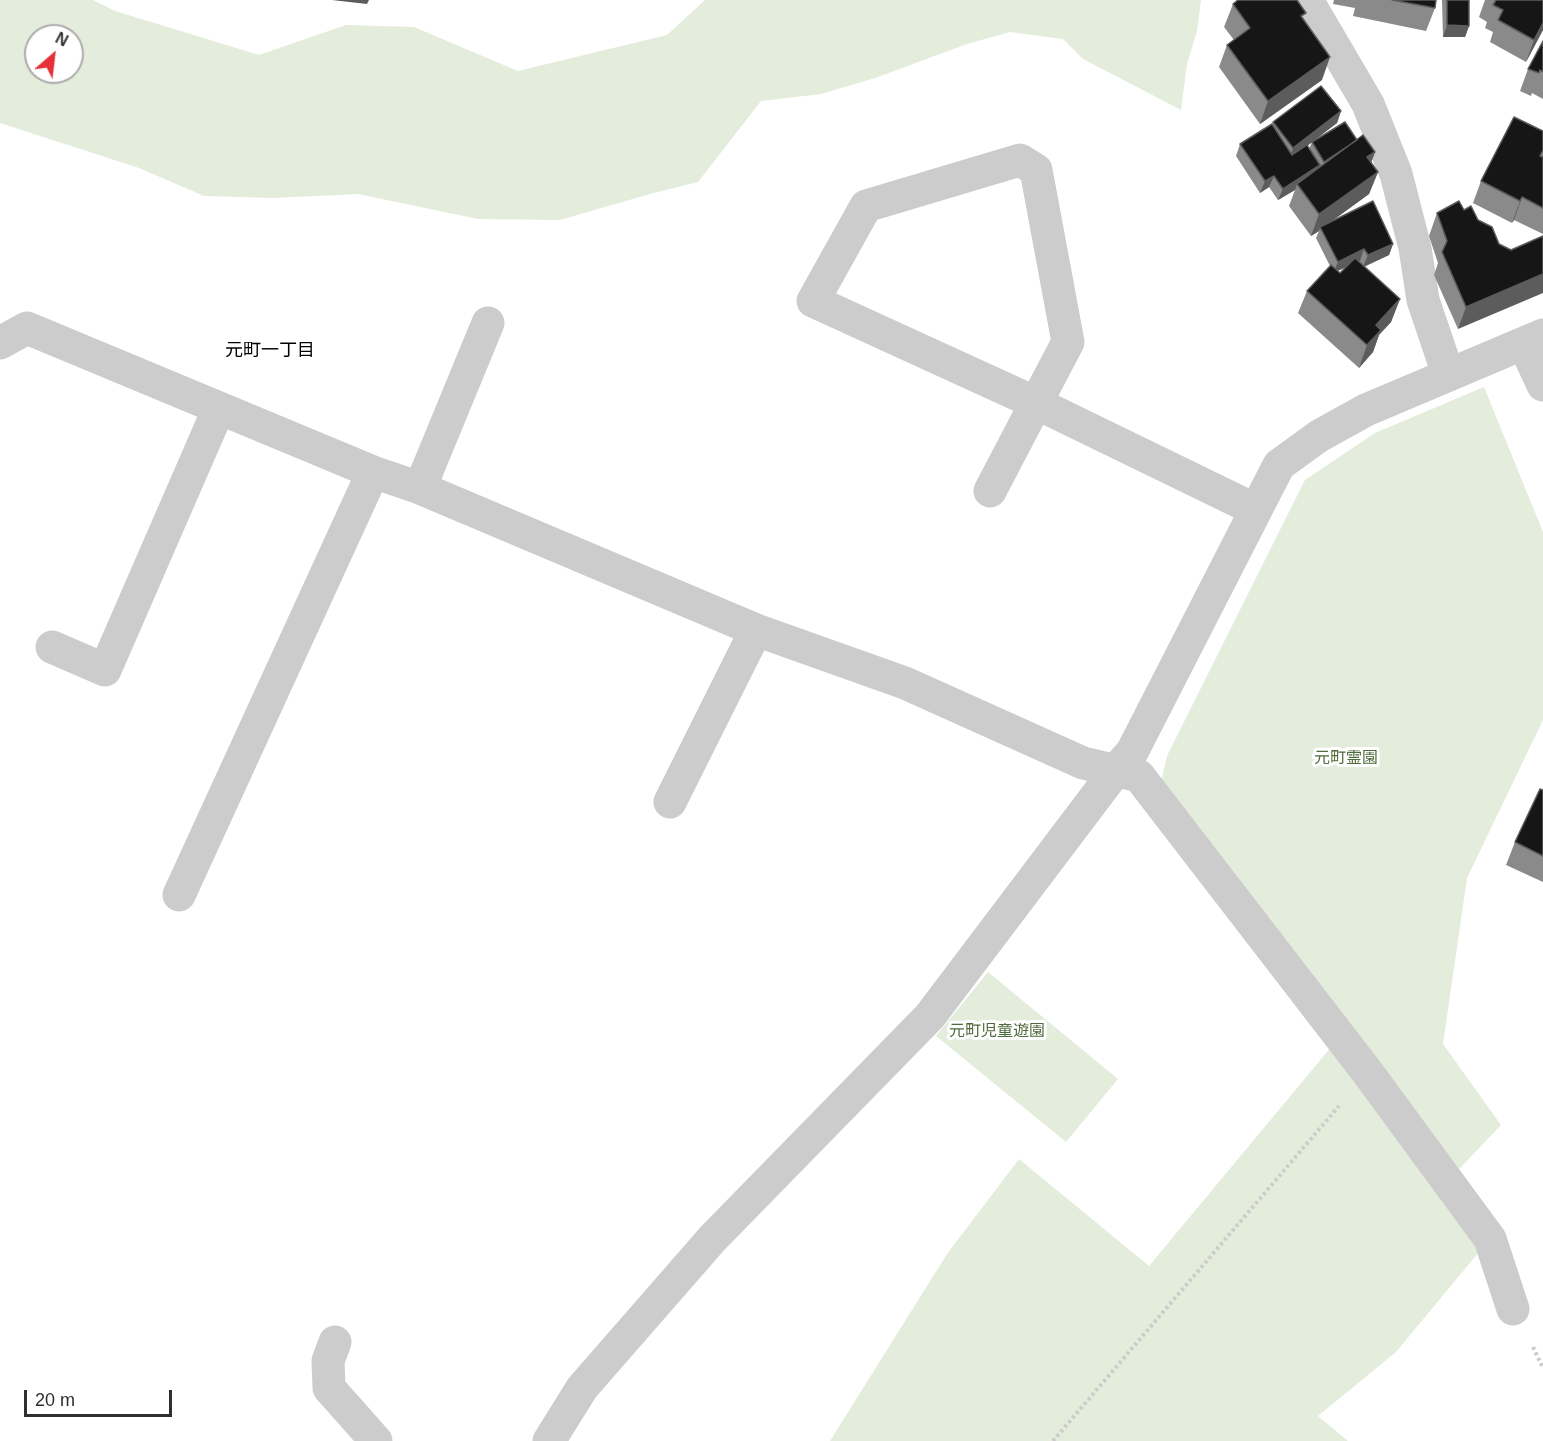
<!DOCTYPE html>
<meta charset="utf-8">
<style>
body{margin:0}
#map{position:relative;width:1543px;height:1441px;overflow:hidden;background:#fff;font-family:Helvetica,sans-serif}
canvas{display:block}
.north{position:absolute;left:24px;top:24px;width:60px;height:60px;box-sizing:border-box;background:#fff;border:2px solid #acacac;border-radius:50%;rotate:28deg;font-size:16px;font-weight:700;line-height:24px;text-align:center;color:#2f2f2f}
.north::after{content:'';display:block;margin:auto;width:21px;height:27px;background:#e53136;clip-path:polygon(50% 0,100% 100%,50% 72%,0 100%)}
.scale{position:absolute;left:24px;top:1390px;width:148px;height:27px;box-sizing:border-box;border:3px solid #2f2f2f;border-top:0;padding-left:8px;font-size:18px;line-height:21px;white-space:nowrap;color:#2f2f2f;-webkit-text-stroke:4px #fff;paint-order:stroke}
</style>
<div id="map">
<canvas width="1543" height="1441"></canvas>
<div class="north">N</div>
<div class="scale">20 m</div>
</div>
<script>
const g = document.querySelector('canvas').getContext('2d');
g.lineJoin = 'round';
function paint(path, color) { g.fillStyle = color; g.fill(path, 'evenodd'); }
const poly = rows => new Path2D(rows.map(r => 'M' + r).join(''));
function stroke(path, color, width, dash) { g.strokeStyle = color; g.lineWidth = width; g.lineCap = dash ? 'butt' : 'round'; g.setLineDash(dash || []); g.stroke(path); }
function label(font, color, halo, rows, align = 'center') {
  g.font = font + ' Helvetica,"Noto Sans JP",sans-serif'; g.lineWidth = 6; g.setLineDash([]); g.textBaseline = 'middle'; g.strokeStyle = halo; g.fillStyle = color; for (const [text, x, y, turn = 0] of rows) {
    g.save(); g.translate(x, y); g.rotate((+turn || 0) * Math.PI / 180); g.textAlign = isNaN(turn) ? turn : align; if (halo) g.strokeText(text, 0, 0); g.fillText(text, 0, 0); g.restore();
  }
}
const green = poly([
 [0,0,93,0,115,11,259,55,346,25,414,27,518,71,667,35,705,0,1201,0,1197,31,1187,64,1181,110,1083,59,1063,39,1010,32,967,44,875,78,821,94,761,101,698,182,650,194,560,220,478,219,358,194,273,198,204,196,139,168,0,123],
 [36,36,72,36,72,72,36,72],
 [1484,387,1543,532,1543,720,1467,878,1443,1044,1501,1125,1441,1188,1479,1252,1396,1352,1318,1416,1348,1441,830,1441,947,1254,1019,1159,1149,1266,1347,1028,1161,782,1167,756,1305,480,1375,433],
 [988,972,1118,1079,1066,1142,936,1036]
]);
const path = poly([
 [1533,1347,1543,1368],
 [1053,1441,1339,1106]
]);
const minor = poly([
 [1307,0,1368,104,1396,174,1415,248,1423,300,1448,374],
 [0,343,27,328,373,472,420,488,756,630,905,683,1083,763,1139,776,1368,1073,1490,1239,1513,1309],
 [1524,344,1543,385],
 [420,488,488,323],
 [990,491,1036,403,1068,342,1036,170,1020,160,866,206,813,301,1036,403,1256,510],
 [52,647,105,670,219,408],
 [670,802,756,630],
 [179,895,373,472],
 [335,1342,328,1361,329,1388,376,1441],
 [549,1441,582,1388,712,1239,930,1016,1116,770,1132,752,1279,465,1319,436,1366,410,1543,335]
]);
const wall = poly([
 [1237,0,1297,0,1322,80,1260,124,1219,67,1227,45,1234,40,1224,27,1233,4],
 [1334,0,1436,0,1435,8,1426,31,1353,16,1355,8,1333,4],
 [1442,0,1469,0,1469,26,1465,37,1443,37],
 [1485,0,1543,0,1543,30,1526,62,1490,42,1493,32,1485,28,1487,22,1479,17],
 [1543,41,1543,99,1532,93,1531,96,1520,91,1528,69],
 [1341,111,1337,123,1307,145,1309,149,1312,142,1357,140,1375,152,1371,163,1378,172,1369,194,1332,221,1393,244,1389,255,1364,267,1400,299,1391,322,1379,335,1373,352,1359,368,1298,313,1307,291,1330,266,1316,238,1319,231,1311,236,1289,206,1295,190,1278,200,1269,187,1260,193,1236,156,1240,144,1272,125,1273,122],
 [1346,267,1340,273,1338,271,1339,270],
 [1543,131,1543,234,1514,220,1512,223,1473,203,1481,181],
 [1464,210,1478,220,1499,244,1511,250,1458,329,1434,275,1438,263,1429,236,1437,213],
 [1543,790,1543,882,1506,865,1515,842]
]);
const shadedWall = poly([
 [332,0,369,0,367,4],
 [1543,23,1543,30,1526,62,1534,40],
 [1447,25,1469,26,1465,37,1443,37],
 [1330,57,1322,80,1260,124,1268,101],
 [1341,111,1337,123,1289,160,1293,148],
 [1375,152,1367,174,1367,157],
 [1320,165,1316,177,1297,184,1295,190,1278,200,1283,189],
 [1378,172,1369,194,1321,229,1320,227,1319,231,1311,236,1319,214],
 [1274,176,1269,187,1260,193,1265,181],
 [1522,197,1514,220,1512,223,1520,201],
 [1393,244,1389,255,1363,267,1368,255],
 [1364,249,1360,261,1333,273,1338,262],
 [1543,274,1543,293,1458,329,1466,307],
 [1400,299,1391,322,1379,335,1373,352,1359,368,1367,345,1376,325]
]);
const building = poly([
 [1238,0,1297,0,1306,13,1301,16,1330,57,1268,101,1227,45,1250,28,1233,4,1238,0],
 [1392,0,1436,0,1435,8,1392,0],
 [1447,0,1469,0,1469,26,1447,25,1447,0],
 [1496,0,1543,0,1543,23,1534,40,1498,20,1503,10,1493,5,1496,0],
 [1543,41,1543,72,1540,70,1539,73,1528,69,1543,41],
 [1321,86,1341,111,1293,148,1273,122,1321,86],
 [1514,117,1543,131,1543,150,1540,156,1543,157,1543,208,1522,197,1520,201,1481,181,1514,117],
 [1345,122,1357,140,1324,162,1312,142,1345,122],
 [1272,124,1292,155,1307,145,1320,165,1283,189,1274,176,1265,181,1240,144,1272,124],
 [1363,135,1375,152,1367,157,1378,172,1319,214,1297,184,1363,135],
 [1373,201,1393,244,1368,255,1364,249,1338,262,1320,227,1373,201],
 [1459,201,1464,210,1471,206,1478,220,1492,227,1499,244,1511,250,1543,236,1543,274,1466,307,1442,252,1447,241,1437,213,1459,201],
 [1355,258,1400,299,1376,325,1381,330,1367,345,1307,291,1331,265,1340,273,1355,258],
 [1540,789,1543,790,1543,856,1515,842,1540,789]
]);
const parkNames = [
 ["元町霊園",1346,759],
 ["元町児童遊園",997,1032]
];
const neighbourhoodNames = [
 ["元町一丁目",270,351]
];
paint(green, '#e4ecdc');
stroke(path, '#ccc', 4, [3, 3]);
stroke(minor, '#ccc', 33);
paint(wall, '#8a8a8a');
paint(shadedWall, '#5c5c5c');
paint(building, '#161616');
stroke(building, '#5c5c5c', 1.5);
label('16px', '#4f6a3c', '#fff', parkNames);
label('18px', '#000', '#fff', neighbourhoodNames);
</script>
